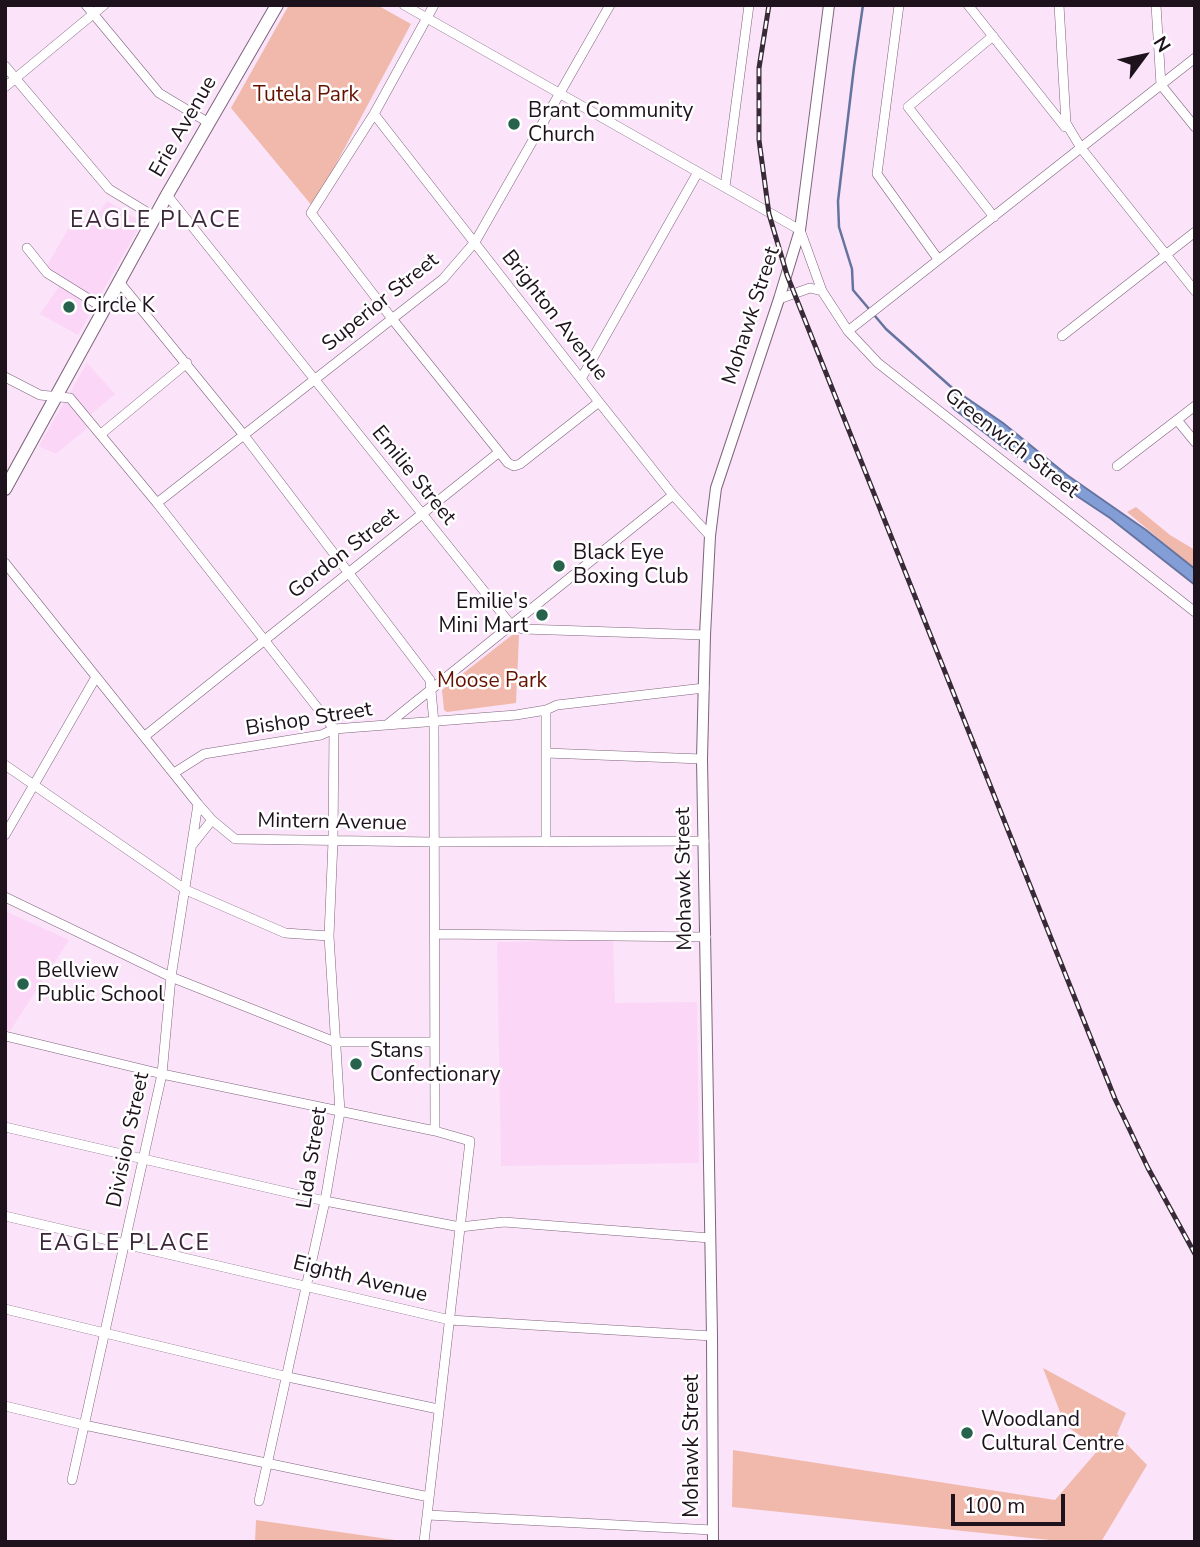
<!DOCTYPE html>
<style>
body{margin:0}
#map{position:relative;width:1200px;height:1547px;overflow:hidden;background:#fbe3f9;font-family:"Nunito Sans",sans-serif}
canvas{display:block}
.frame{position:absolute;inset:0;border:7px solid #1e131d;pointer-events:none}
.north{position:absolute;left:1109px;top:21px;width:70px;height:70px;-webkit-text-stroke:5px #fff;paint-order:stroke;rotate:57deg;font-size:19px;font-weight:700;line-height:28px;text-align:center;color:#1e131d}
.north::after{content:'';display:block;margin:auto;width:24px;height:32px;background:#1e131d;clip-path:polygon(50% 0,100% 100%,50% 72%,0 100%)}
.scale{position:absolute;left:951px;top:1494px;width:114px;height:32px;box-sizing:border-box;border:4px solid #1e131d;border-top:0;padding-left:9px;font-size:21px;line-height:24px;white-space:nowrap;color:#1e131d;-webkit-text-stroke:5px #fff;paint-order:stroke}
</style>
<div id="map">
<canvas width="1200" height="1547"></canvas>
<div class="frame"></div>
<div class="north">N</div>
<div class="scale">100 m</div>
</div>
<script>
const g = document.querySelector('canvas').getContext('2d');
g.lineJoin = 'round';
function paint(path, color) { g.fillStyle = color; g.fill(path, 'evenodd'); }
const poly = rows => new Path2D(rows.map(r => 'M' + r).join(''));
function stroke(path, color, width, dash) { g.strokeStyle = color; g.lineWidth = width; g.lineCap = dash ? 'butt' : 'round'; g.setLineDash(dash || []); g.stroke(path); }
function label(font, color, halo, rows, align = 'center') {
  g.font = font + ' "Nunito Sans",sans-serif'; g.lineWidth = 5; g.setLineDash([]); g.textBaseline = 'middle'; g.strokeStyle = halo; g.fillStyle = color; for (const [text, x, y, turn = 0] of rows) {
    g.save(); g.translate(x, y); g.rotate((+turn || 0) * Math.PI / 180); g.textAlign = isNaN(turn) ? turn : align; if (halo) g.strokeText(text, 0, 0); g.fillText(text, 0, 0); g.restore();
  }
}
const built = poly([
 [107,201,142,222,78,335,40,314,62,282,46,267,76,216,92,224],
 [87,363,115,394,90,415,95,422,56,454,39,446],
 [5,911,69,940,10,1031,5,1029],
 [613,940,615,1003,697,1002,699,1163,501,1166,497,942]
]);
const green = poly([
 [289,5,377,5,411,24,313,207,231,108],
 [1136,507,1170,535,1195,550,1195,569,1127,512],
 [512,635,519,635,516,703,447,712,444,710,442,690],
 [1043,1368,1126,1413,1117,1434,1147,1465,1101,1542,1069,1542,732,1507,733,1450,1055,1500,1099,1449,1065,1425],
 [256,1520,409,1542,255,1542]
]);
const water = poly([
 [958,392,1003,423,1067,475,1146,530,1195,569,1195,585,1110,518,1003,447,954,409,947,400,958,392]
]);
const stream = poly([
 [863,5,854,67,838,201,839,227,852,269,853,290,886,329,959,394]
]);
const minor = poly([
 [86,5,159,93,209,123],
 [404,5,800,230,822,291,848,331,878,363,1195,612],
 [434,5,374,114,311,213,393,320,508,463,514,466,520,464,599,402],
 [899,5,877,174,938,259],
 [968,5,1065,127],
 [1059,5,1066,123,1081,148,1195,291],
 [1156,5,1161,85,1195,127],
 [993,36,908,107,994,217],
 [5,66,109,189,155,217],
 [5,87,104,5],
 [374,114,599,402,673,495,710,536],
 [725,187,749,5],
 [167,195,512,626,523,629,705,635],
 [27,248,47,273,105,309],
 [120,283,243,434,430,680,434,723,435,1131],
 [779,299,810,288,822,291],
 [848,331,1195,58],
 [1062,336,1195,232],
 [5,377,40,395,70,398,157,503,334,729],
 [581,379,698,172],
 [1177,420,1195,442],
 [101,434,187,363],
 [1117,466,1195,406],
 [157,503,443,279,475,242,610,5],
 [5,563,198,804,212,820,235,839,433,842,704,841],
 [546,710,546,842],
 [388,724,673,495],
 [145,736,498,453],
 [546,753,702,759],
 [5,765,186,890,285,933,329,936],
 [174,773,204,754,321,735,334,729,516,715,546,710,557,705,704,688],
 [5,835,96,677],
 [193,844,212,820],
 [5,897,171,977,335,1042,435,1042],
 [436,934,706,937],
 [5,1036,162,1074,435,1131,470,1141,424,1542],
 [5,1127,325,1201,460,1227,504,1222,710,1238],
 [5,1216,450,1320,712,1336],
 [5,1309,288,1377,438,1409],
 [5,1406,84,1425,429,1497],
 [72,1480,162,1074,171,977,198,804],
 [259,1501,325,1201,340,1112,329,936,333,841,334,729],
 [428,1515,712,1530]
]);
const tertiary = poly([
 [713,1542,712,1336,702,759,705,635,710,536,716,488,779,299,800,230,829,5]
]);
const secondary = poly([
 [5,489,167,195,277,5]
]);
const rail = poly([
 [769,5,759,68,759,140,769,214,787,275,1115,1099,1148,1168,1195,1254]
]);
const markers = [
 [514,124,7,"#27624d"],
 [69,307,7,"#27624d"],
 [559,566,7,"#27624d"],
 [542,615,7,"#27624d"],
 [23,984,7,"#27624d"],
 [356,1064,7,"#27624d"],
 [967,1433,7,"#27624d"]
];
const parkNames = [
 ["Tutela Park",306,96],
 ["Moose Park",492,682]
];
const poiNames = [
 ["Brant Community",528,112],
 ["Church",528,136],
 ["Circle K",83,307],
 ["Black Eye",573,554],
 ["Boxing Club",573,578],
 ["Emilie's",528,603,"right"],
 ["Mini Mart",528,627,"right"],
 ["Bellview",37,972],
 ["Public School",37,996],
 ["Stans",370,1052],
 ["Confectionary",370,1076],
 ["Woodland",981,1421],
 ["Cultural Centre",981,1445]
];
const streetNames = [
 ["Erie Avenue",184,127,-60],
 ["Superior Street",381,303,-39],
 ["Brighton Avenue",554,316,52],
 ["Mohawk Street",752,316,-72],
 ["Greenwich Street",1011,444,38],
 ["Emilie Street",413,476,51],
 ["Gordon Street",344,554,-38],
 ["Bishop Street",309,720,-9],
 ["Mintern Avenue",332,823,1],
 ["Mohawk Street",685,879,-91],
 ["Division Street",129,1140,-78],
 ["Lida Street",313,1158,-81],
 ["Eighth Avenue",360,1280,14],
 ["Mohawk Street",693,1446,-90]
];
const neighbourhoodNames = [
 ["EAGLE PLACE",156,221],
 ["EAGLE PLACE",125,1244]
];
paint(built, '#fbd6f7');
paint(green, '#f1b9ab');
paint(water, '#839ed7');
stroke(water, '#65749f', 2);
stroke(stream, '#65749f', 2.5);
stroke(minor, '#7e647c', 10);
stroke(tertiary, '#7e647c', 12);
stroke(secondary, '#7e647c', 14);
stroke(minor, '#fff', 9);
stroke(tertiary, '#fff', 10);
stroke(secondary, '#fff', 12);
stroke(rail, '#382b37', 5);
stroke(rail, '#fff', 2.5, [8]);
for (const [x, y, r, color] of markers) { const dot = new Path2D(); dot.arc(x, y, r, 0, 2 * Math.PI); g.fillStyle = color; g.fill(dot); stroke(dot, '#fff', 2.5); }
label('21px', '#641200', '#fff', parkNames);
label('21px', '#1e131d', '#fff', poiNames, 'left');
label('21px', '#1e131d', '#fff', streetNames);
g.letterSpacing = '2px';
label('23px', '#3d263b', '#fff', neighbourhoodNames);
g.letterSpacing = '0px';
</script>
